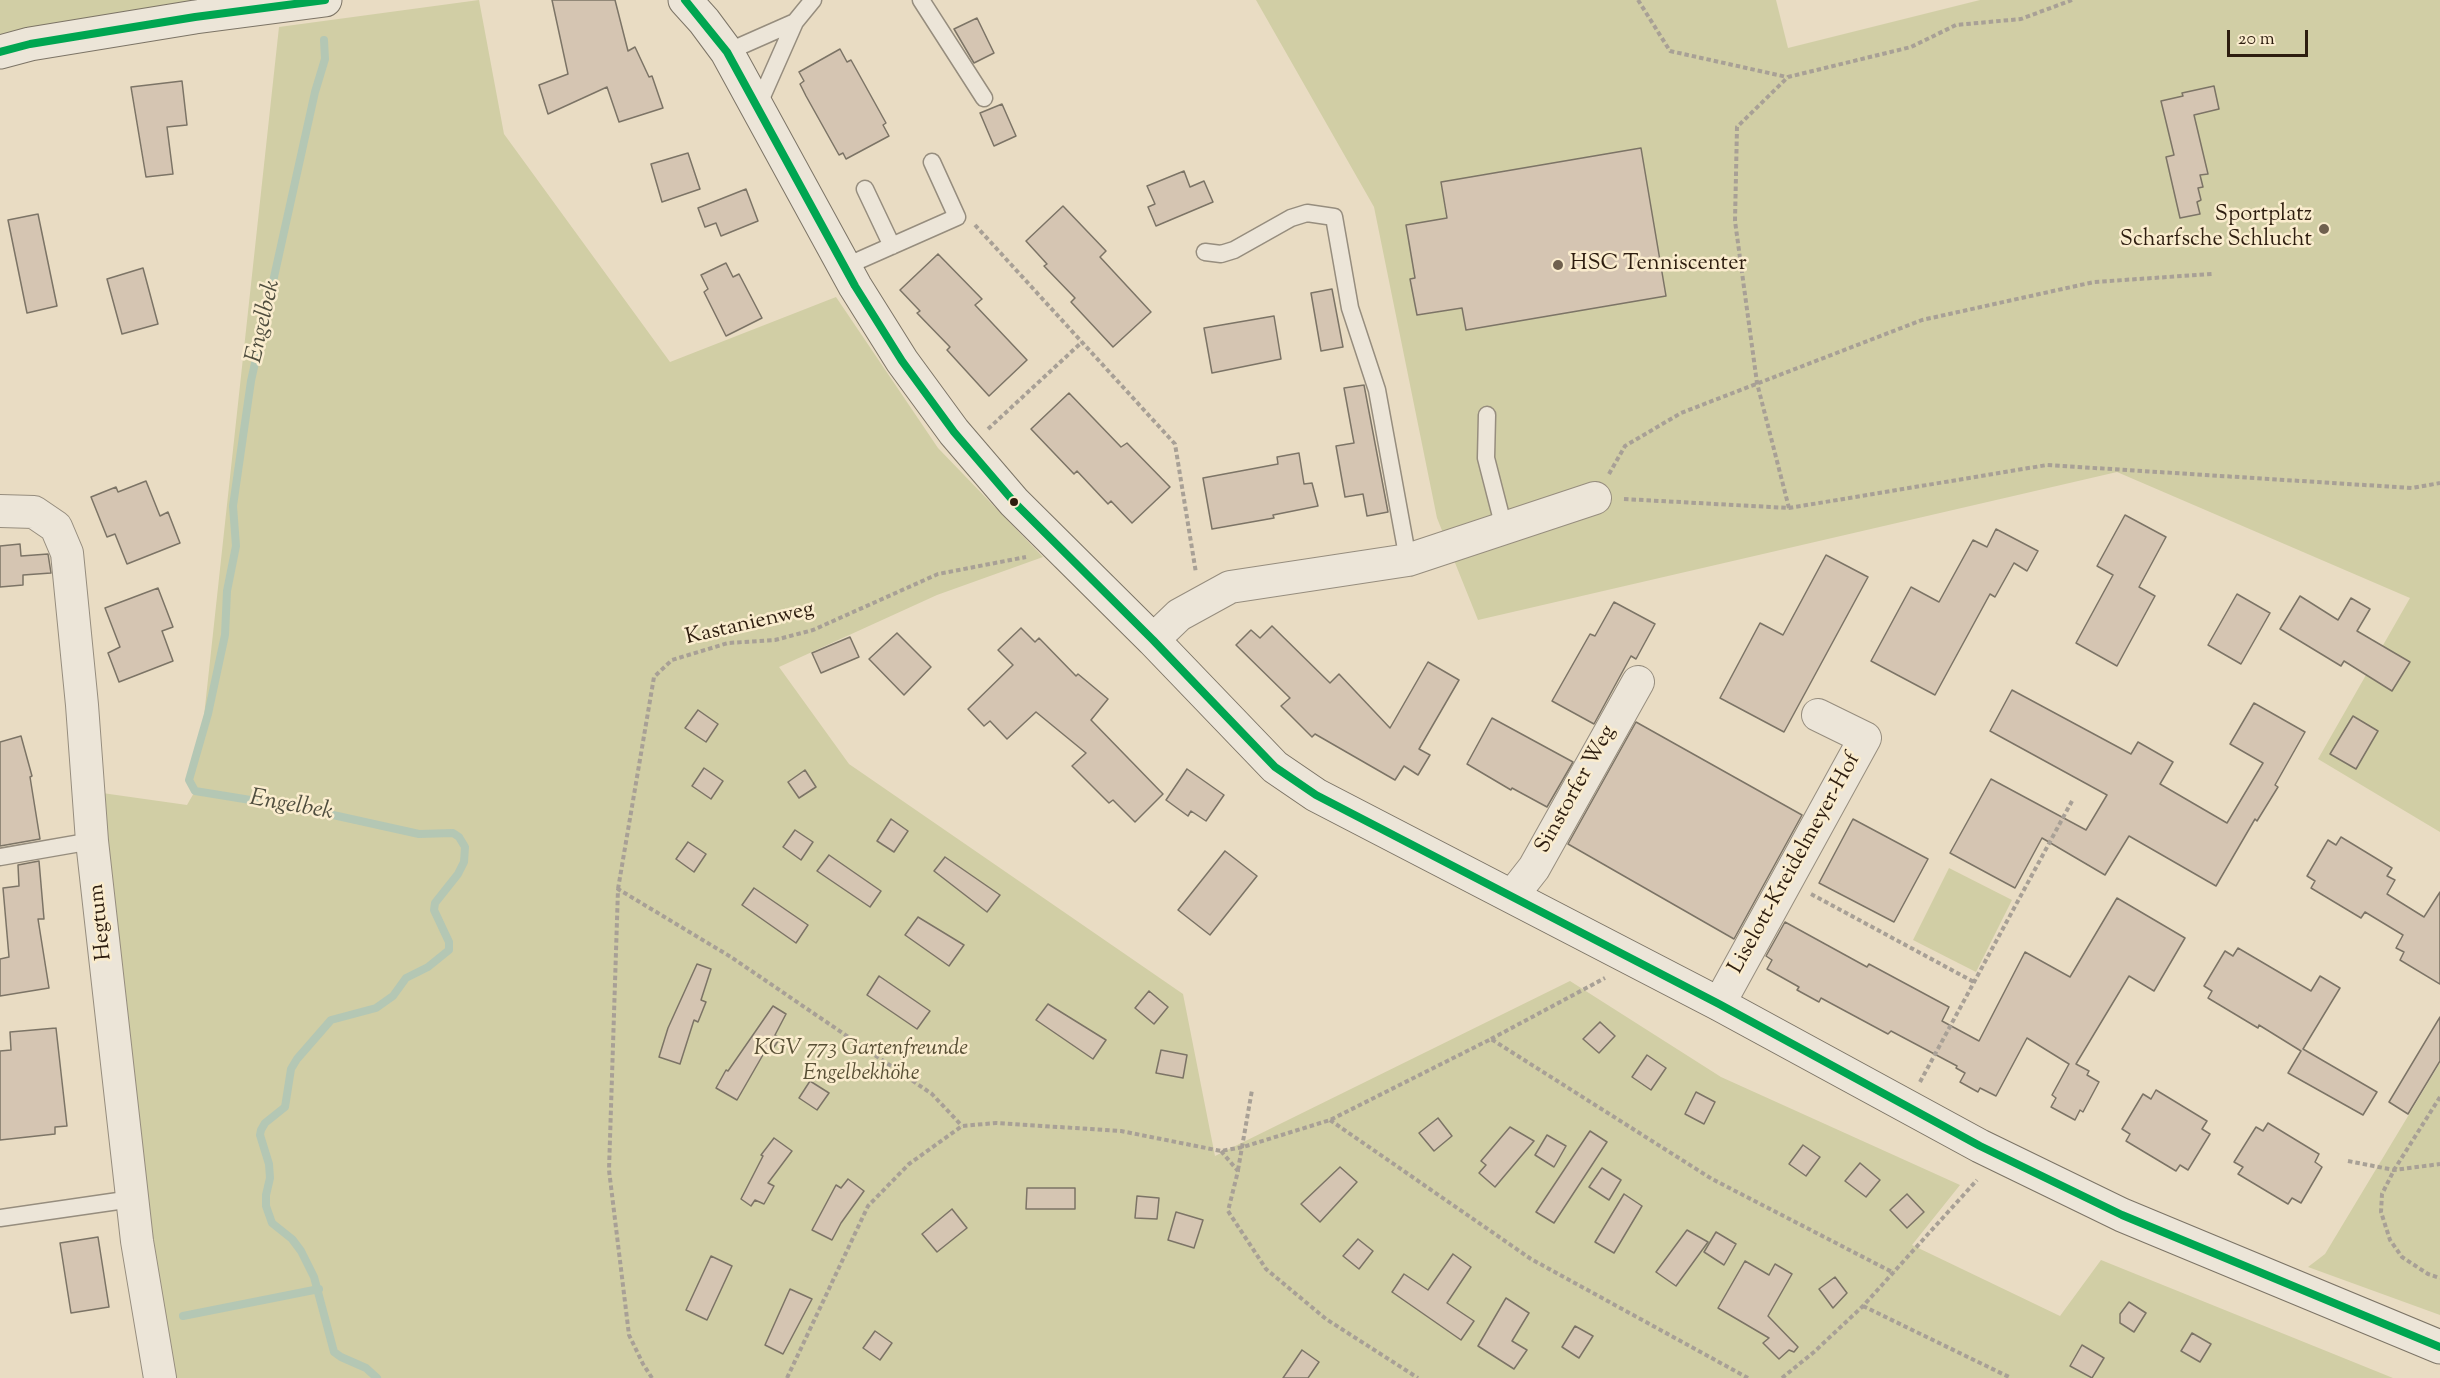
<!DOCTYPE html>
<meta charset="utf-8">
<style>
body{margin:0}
#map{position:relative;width:2440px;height:1378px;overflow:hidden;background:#e9dcc3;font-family:"Sorts Mill Goudy",serif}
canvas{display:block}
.scale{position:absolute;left:2227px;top:30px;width:81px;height:27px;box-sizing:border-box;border:3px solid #2d1d0f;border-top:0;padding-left:8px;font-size:18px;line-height:21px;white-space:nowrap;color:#2d1d0f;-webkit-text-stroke:4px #faecce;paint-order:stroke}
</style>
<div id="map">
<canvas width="2440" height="1378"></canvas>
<div class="scale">20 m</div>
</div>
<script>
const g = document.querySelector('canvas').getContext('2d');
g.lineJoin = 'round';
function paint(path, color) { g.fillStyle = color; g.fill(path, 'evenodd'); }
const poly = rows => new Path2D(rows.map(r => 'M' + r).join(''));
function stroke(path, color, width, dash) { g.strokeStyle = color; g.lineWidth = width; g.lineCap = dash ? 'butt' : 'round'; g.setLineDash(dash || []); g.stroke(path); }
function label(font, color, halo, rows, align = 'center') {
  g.font = font + ' "Sorts Mill Goudy",serif'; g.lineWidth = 5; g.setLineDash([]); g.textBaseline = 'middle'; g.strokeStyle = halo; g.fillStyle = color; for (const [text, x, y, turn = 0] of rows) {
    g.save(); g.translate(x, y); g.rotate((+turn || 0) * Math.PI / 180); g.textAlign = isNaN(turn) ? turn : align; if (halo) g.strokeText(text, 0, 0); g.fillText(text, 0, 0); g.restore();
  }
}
const green = poly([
 [0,0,203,0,0,41],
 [479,0,504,134,670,362,836,297,938,448,1043,557,937,595,779,667,849,764,1183,994,1215,1156,1570,981,1721,1077,1960,1185,1912,1245,2060,1316,2101,1260,2393,1378,173,1378,88,791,187,805,195,791,189,780,204,716,279,27],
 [1256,0,1776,0,1788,48,1980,0,2440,0,2440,832,2318,759,2410,598,2117,472,1478,620,1437,518,1374,207],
 [1949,868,2012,900,1976,972,1913,940],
 [2440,1063,2440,1315,2308,1267,2325,1254]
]);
const stream = poly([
 [324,40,325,59,315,92,251,381,233,506,236,546,227,591,225,635,208,714,189,780,195,791,306,809,419,834,453,833,459,837,465,847,464,862,458,874,435,903,434,910,449,942,449,950,428,967,406,978,393,996,376,1008,331,1020,297,1059,291,1069,285,1107,265,1123,261,1130,260,1135,269,1164,270,1178,266,1195,266,1206,272,1223,292,1239,301,1251,314,1277,334,1352,341,1357,366,1368,377,1378],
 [183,1316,319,1289]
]);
const building = poly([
 [552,0,615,0,628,51,635,47,649,77,652,76,663,108,619,122,607,87,548,114,539,85,568,74,552,0],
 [977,18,994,53,974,63,954,29,977,18],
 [840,49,847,62,851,60,886,123,883,125,889,136,846,159,843,153,839,155,806,96,800,84,804,81,799,72,840,49],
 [182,81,187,125,167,127,173,174,146,177,131,87,182,81],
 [2214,86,2219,109,2194,115,2208,174,2200,175,2203,187,2198,188,2201,200,2197,202,2200,214,2180,218,2166,157,2174,155,2161,101,2183,96,2182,93,2214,86],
 [1002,104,1016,136,994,146,980,113,1002,104],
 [1641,148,1666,296,1466,330,1462,308,1417,315,1410,279,1415,278,1406,225,1447,218,1441,182,1641,148],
 [688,153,700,189,662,202,651,164,688,153],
 [1184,171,1190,187,1204,181,1213,202,1156,226,1148,207,1155,204,1147,186,1184,171],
 [746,189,758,221,721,236,716,223,705,227,698,208,746,189],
 [1063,206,1106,251,1100,257,1151,312,1113,347,1071,302,1075,298,1044,266,1047,264,1026,241,1063,206],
 [38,214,57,306,27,313,8,220,38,214],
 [938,254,982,299,975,305,1027,360,989,396,947,350,950,347,917,313,920,311,900,290,938,254],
 [726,263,733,277,739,274,762,318,726,336,704,292,708,289,701,275,726,263],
 [143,268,158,324,122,334,107,279,143,268],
 [1332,289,1343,347,1321,351,1311,293,1332,289],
 [1274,316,1281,359,1212,373,1204,328,1274,316],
 [1364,385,1388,512,1367,516,1363,494,1345,497,1336,446,1354,443,1344,388,1364,385],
 [1069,393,1121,447,1127,443,1170,487,1132,523,1111,501,1108,504,1077,471,1074,474,1031,429,1069,393],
 [1299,453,1304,484,1312,483,1318,506,1273,515,1274,518,1212,529,1203,478,1278,464,1277,457,1299,453],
 [146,481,160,516,168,512,180,543,127,564,115,534,107,537,91,497,116,487,118,492,146,481],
 [2125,515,2166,537,2139,587,2155,596,2117,666,2076,643,2113,575,2097,566,2125,515],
 [1996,529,2038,551,2027,571,2014,563,1995,597,1990,594,1935,695,1871,661,1911,587,1939,602,1973,540,1987,547,1996,529],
 [20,544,21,556,48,554,51,573,23,575,23,585,0,587,0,546,20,544],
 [1826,555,1868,577,1784,732,1720,698,1760,623,1783,635,1826,555],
 [158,588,173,627,162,631,173,661,119,682,108,653,120,647,105,608,158,588],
 [2237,594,2270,613,2241,664,2208,645,2237,594],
 [2300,596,2338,620,2351,598,2370,609,2357,631,2410,662,2392,691,2344,661,2341,666,2280,629,2300,596],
 [1614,602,1655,624,1636,659,1631,656,1594,724,1552,701,1590,634,1595,636,1614,602],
 [1272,626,1330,683,1339,674,1390,728,1428,662,1459,680,1419,749,1430,755,1418,775,1404,766,1395,780,1315,734,1312,737,1281,706,1290,698,1236,645,1251,630,1260,638,1272,626],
 [1021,628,1035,642,1039,638,1076,676,1078,674,1108,699,1091,720,1163,794,1135,822,1113,800,1109,803,1072,766,1086,753,1036,712,1007,739,990,721,984,726,968,709,1013,665,998,650,1021,628],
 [897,633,931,667,904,695,869,659,897,633],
 [850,637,859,657,821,673,812,653,850,637],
 [2012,690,2131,754,2138,742,2173,762,2160,784,2227,823,2263,763,2230,744,2254,703,2305,732,2275,785,2278,787,2257,821,2255,819,2216,886,2129,836,2105,875,2042,838,2015,888,1950,853,1991,779,2086,830,2107,795,1990,731,2012,690],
 [698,710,718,724,706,742,685,728,698,710],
 [2353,716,2378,731,2356,769,2330,754,2353,716],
 [1492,718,1573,762,1547,807,1512,788,1511,790,1467,764,1492,718],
 [1636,722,1802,815,1734,939,1568,844,1636,722],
 [21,736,32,776,30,777,40,839,0,846,0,742,21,736],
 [704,768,723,781,711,799,692,786,704,768],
 [1187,769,1224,795,1206,821,1191,811,1188,816,1166,800,1187,769],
 [805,770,816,787,799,798,788,782,805,770],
 [891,819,908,831,894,852,877,841,891,819],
 [1853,819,1928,859,1894,922,1819,883,1853,819],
 [795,830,813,842,801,860,783,847,795,830],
 [2341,837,2392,868,2387,876,2395,880,2387,894,2424,917,2440,892,2440,984,2400,960,2404,952,2396,948,2403,935,2365,912,2361,918,2311,888,2315,881,2307,876,2328,840,2336,845,2341,837],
 [688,842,706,854,694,872,676,859,688,842],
 [1225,851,1257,876,1210,935,1178,910,1225,851],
 [829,855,881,891,870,907,817,871,829,855],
 [945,857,1000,895,987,912,934,871,945,857],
 [39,861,44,919,38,919,49,988,0,996,0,959,9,957,3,888,19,886,18,865,39,861],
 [754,888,808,925,796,943,742,905,754,888],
 [2117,898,2185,938,2154,991,2129,976,2076,1064,2089,1071,2087,1075,2099,1082,2083,1112,2080,1110,2075,1120,2051,1107,2056,1098,2052,1095,2069,1064,2027,1038,1996,1096,1980,1088,1978,1092,1960,1082,1965,1073,1956,1068,1957,1066,1891,1031,1888,1034,1821,998,1819,1002,1797,990,1799,987,1767,969,1772,960,1766,956,1785,922,1867,967,1869,964,1949,1007,1942,1021,1979,1041,2025,952,2070,977,2117,898],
 [918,917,964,945,949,966,905,935,918,917],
 [2238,948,2311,991,2320,976,2340,988,2303,1049,2377,1092,2363,1115,2288,1073,2301,1051,2259,1025,2258,1028,2208,998,2212,991,2204,986,2225,951,2233,956,2238,948],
 [697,964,711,969,701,1000,706,1002,698,1022,694,1020,680,1064,659,1057,668,1028,697,964],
 [879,976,930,1011,917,1029,867,995,879,976],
 [1149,991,1168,1007,1154,1024,1135,1008,1149,991],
 [1048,1004,1106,1040,1093,1059,1036,1020,1048,1004],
 [773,1006,786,1014,775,1035,780,1038,768,1056,764,1053,737,1100,716,1088,726,1070,728,1071,773,1006],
 [2440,1017,2440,1061,2408,1114,2389,1102,2440,1017],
 [1600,1022,1615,1036,1599,1053,1583,1039,1600,1022],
 [56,1028,67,1126,55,1127,55,1134,0,1140,0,1051,11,1050,10,1032,56,1028],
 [1161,1050,1187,1055,1183,1078,1156,1073,1161,1050],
 [1647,1055,1666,1068,1651,1090,1632,1077,1647,1055],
 [810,1081,829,1093,817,1110,799,1098,810,1081],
 [2156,1090,2207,1121,2202,1129,2210,1134,2188,1170,2180,1165,2176,1171,2126,1141,2130,1134,2122,1129,2143,1094,2151,1099,2156,1090],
 [1696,1092,1715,1102,1704,1124,1685,1114,1696,1092],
 [1438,1118,1452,1136,1434,1151,1419,1133,1438,1118],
 [2268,1123,2319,1154,2315,1162,2322,1167,2301,1203,2292,1198,2288,1204,2238,1174,2243,1167,2234,1162,2256,1127,2263,1131,2268,1123],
 [1510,1127,1534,1141,1495,1187,1479,1173,1486,1165,1481,1161,1510,1127],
 [1590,1131,1607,1142,1554,1223,1536,1212,1590,1131],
 [1547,1135,1566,1146,1554,1167,1535,1155,1547,1135],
 [774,1138,792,1151,768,1183,774,1186,764,1204,755,1200,751,1206,741,1199,763,1156,761,1155,774,1138],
 [1803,1145,1820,1157,1806,1176,1789,1164,1803,1145],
 [1860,1163,1880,1180,1866,1197,1845,1181,1860,1163],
 [1340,1167,1357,1182,1320,1222,1301,1204,1340,1167],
 [1602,1168,1621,1180,1609,1200,1589,1187,1602,1168],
 [848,1179,864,1191,841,1223,832,1240,812,1230,836,1185,841,1188,848,1179],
 [1027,1188,1075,1188,1075,1209,1026,1209,1027,1188],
 [1624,1194,1642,1206,1614,1253,1595,1242,1624,1194],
 [1907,1194,1924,1212,1907,1228,1890,1210,1907,1194],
 [1137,1196,1159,1198,1157,1219,1135,1218,1137,1196],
 [952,1209,967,1228,937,1252,922,1234,952,1209],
 [1176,1212,1203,1220,1194,1248,1168,1240,1176,1212],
 [1687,1230,1708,1242,1676,1286,1656,1272,1687,1230],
 [1716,1232,1736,1244,1724,1265,1704,1252,1716,1232],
 [98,1237,109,1307,71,1313,60,1243,98,1237],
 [1358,1239,1373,1251,1359,1269,1343,1256,1358,1239],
 [1453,1254,1471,1267,1447,1303,1474,1321,1461,1340,1392,1292,1404,1274,1428,1290,1453,1254],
 [711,1256,732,1266,707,1320,686,1310,711,1256],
 [1745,1261,1769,1275,1775,1264,1792,1274,1768,1316,1798,1347,1794,1352,1789,1350,1779,1359,1763,1343,1769,1338,1718,1308,1745,1261],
 [1835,1277,1847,1293,1833,1308,1819,1289,1835,1277],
 [790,1289,812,1299,783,1354,765,1345,790,1289],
 [1506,1298,1529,1313,1512,1341,1527,1350,1514,1369,1478,1346,1506,1298],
 [2129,1302,2146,1313,2134,1332,2120,1323,2120,1314,2129,1302],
 [1575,1326,1593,1336,1579,1358,1562,1347,1575,1326],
 [875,1331,892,1343,880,1360,863,1348,875,1331],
 [2192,1333,2211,1344,2200,1362,2181,1351,2192,1333],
 [2082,1345,2104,1358,2092,1378,2070,1366,2082,1345],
 [1302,1350,1319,1362,1308,1378,1283,1378,1302,1350]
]);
const path = poly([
 [1638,0,1670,51,1787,77],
 [975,225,1175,444,1196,573],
 [988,429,1082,342],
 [1609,474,1625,446,1681,413,1922,320,2094,282,2212,274],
 [1624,499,1789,508,2047,465,2412,488,2440,483],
 [1789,508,1757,383,1735,221,1737,127,1788,77,1911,47,1956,25,2021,19,2072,0],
 [618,889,654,677,672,660,728,643,775,640,813,630,938,574,1026,557],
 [1811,894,1974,982],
 [1491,1039,1605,978],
 [1920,1082,2072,801],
 [2440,1097,2394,1170,2382,1194,2381,1212,2390,1240,2402,1257,2428,1274,2440,1278],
 [1330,1120,1531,1259,1748,1378],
 [1221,1151,1238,1171,1228,1211,1266,1269,1326,1319,1418,1378],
 [2348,1161,2394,1170,2440,1164],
 [1238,1170,1252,1090],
 [1863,1306,2011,1378],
 [652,1378,643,1364,629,1335,609,1170,618,889,731,957,932,1094,962,1126],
 [787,1378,868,1206,909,1164,962,1126,996,1123,1121,1131,1221,1151,1243,1147,1330,1120,1491,1039,1712,1179,1894,1273],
 [1782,1378,1814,1352,1863,1306,1977,1180]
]);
const lane = poly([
 [921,0,984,98],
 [727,52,795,22,813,0],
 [757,108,795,22],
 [865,189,892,246],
 [1205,252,1221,254,1234,250,1291,218,1307,213,1334,217,1350,308,1377,390,1408,560],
 [844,267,957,217,932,162],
 [1487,415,1486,458,1504,528],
 [0,857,92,841],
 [0,1218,132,1199]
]);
const street = poly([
 [0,511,34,512,56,527,67,553,82,705,92,841,137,1241,160,1378],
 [1153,640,1179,615,1230,587,1408,560,1595,498],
 [1512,896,1534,868,1638,682],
 [1719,1004,1865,738,1818,715]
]);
const secondary = poly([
 [685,0,704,21,727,52,855,286,902,361,954,432,1014,502,1153,640,1275,767,1316,795,1719,1004,1980,1146,2122,1215,2440,1347],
 [0,52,30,44,195,17,325,0]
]);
const bus1 = poly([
 [685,0,727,52,855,286,902,361,954,432,1014,502,1153,640,1275,767,1316,795,1719,1004,1980,1146,2122,1215,2440,1347],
 [0,52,30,44,195,17,325,0]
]);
const markers = [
 [2324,229,6,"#6f604e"],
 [1558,265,6,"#6f604e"],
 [1014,502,5,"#2d1d0f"]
];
const poiNames = [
 ["Sportplatz",2312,216],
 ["Scharfsche Schlucht",2312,241],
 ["HSC Tenniscenter",1570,265,"left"]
];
const streetNames = [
 ["Kastanienweg",750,625,-13],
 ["Sinstorfer Weg",1577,790,-61],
 ["Liselott-Kreidelmeyer-Hof",1796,864,-61],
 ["Hegtum",102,922,-96]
];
const parkNames = [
 ["KGV 773 Gartenfreunde",861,1050],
 ["Engelbekhöhe",861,1075]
];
const waterNames = [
 ["Engelbek",265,322,-77],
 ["Engelbek",291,807,10]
];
paint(green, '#d1cea5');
stroke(stream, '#b4c7b4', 8);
paint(building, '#d5c5b2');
stroke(building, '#7c7466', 1.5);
stroke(lane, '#968d7e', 19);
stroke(street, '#968d7e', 34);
stroke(secondary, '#7c7466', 35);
stroke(path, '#a8a096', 4, [4.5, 3]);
stroke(lane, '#ece5d8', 16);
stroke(street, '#ece5d8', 32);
stroke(secondary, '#ece5d8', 33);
stroke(bus1, '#00a651', 8);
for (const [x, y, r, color] of markers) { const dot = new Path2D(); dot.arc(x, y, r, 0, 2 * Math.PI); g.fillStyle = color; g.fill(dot); stroke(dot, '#faecce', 2); }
label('22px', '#2d1d0f', '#faecce', poiNames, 'right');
label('22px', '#2d1d0f', '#faecce', streetNames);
label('italic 22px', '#584f35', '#faecce', parkNames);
label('italic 24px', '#4f4d3e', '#faecce', waterNames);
</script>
